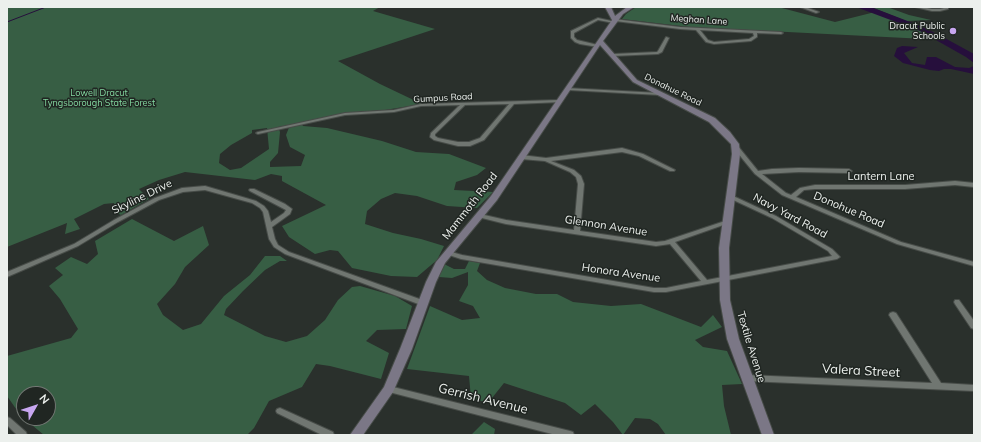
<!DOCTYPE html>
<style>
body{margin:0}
#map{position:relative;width:981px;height:442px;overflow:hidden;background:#2a302c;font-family:Mulish,sans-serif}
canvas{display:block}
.frame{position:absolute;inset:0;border:8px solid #ecf0ed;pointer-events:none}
.north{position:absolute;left:16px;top:386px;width:40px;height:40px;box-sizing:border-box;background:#202622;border:1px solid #727773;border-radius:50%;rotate:51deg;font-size:11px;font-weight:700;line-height:16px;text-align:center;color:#ecf0ed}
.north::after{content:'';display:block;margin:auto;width:14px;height:18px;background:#c7a6f0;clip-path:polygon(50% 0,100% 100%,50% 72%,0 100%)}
</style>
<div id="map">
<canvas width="981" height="442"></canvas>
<div class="frame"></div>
<div class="north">N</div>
</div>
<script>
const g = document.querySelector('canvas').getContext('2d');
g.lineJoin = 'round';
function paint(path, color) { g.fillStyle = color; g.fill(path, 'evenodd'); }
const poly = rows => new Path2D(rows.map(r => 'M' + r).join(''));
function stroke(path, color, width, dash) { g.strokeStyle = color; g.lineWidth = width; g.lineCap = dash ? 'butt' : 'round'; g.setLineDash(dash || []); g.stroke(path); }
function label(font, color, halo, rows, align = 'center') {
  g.font = font + ' Mulish,sans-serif'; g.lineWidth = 3; g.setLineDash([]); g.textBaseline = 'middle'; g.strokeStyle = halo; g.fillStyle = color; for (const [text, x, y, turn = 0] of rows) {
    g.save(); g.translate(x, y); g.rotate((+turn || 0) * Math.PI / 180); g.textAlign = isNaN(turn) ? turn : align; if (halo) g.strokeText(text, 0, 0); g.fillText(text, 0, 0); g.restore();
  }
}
const green = poly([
 [7,7,380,7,373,11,435,29,338,61,380,84,422,104,385,110,345,113,301,123,303,126,327,128,382,141,416,152,449,154,486,168,477,175,456,182,454,190,493,192,477,208,447,206,417,196,395,193,381,199,367,211,365,224,393,233,421,239,444,246,437,260,417,277,391,276,352,268,338,251,330,250,315,254,289,237,282,226,326,205,282,181,282,176,271,174,255,180,185,172,159,180,139,189,149,199,121,215,117,213,114,203,104,204,74,219,80,229,65,234,67,223,7,247],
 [290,125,286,135,290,147,305,155,301,166,270,167,270,162,278,153,280,132,278,127],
 [267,128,269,149,241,168,230,170,219,163,220,154,231,145,252,133,252,130],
 [636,7,778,7,835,22,879,11,945,40,689,27,622,19,626,14],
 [871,7,887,7,909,15,931,20,906,21],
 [132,219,174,241,203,226,209,245,185,267,175,284,157,304,163,315,183,330,201,324,224,296,250,275,265,256,280,256,287,261,280,261,265,270,243,291,226,309,224,315,265,336,286,342,307,336,325,320,338,300,352,287,360,286,395,296,412,306,406,329,377,330,366,341,389,353,381,379,330,366,316,364,302,387,269,401,254,428,247,435,44,435,21,416,7,396,7,356,71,338,78,329,60,299,49,286,63,275,55,268,71,257,87,264,98,254,95,241],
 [24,394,48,394,48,418,24,418],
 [469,261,480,263,477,271,487,280,505,288,536,294,557,294,573,302,611,306,641,304,701,327,713,315,722,327,695,340,703,347,727,351,742,384,722,385,724,406,731,435,666,435,658,424,650,419,635,418,623,435,613,422,595,404,581,415,565,403,504,383,488,403,471,398,469,376,407,369,430,306,462,320,480,318,473,306,459,301,468,285,468,272,452,278,439,277,444,264,454,269,465,269],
 [484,422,495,429,494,435,471,435]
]);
const water = poly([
 [856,7,871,7,918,25,941,36,974,54,974,63,966,57,920,31],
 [902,46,918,47,904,53,912,63,925,65,927,57,936,57,955,67,969,68,974,66,974,74,951,69,944,69,939,71,930,70,903,63,894,56,897,48]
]);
const stream = poly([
 [7,22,46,7]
]);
const minor = poly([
 [800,7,805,7,819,12,816,13,800,7],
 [915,7,922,7,932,9,940,9,944,8,944,7,948,7,948,9,940,11,932,11,915,7],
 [598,18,616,22,614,23,598,20,574,33,574,37,577,40,598,45,598,47,580,44,575,42,571,38,571,31,598,18],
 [614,19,680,27,781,32,783,33,781,34,757,33,757,37,751,41,714,44,706,42,696,30,680,29,615,21,613,20,614,19],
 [700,30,753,33,754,36,749,39,714,42,708,40,700,30],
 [666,37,669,38,662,52,658,54,613,56,611,55,613,54,657,52,658,51,666,37],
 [566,88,660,93,662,94,660,95,568,90,566,89,566,88],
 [559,100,561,101,561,102,514,104,484,140,470,146,458,146,434,140,430,137,431,133,460,105,421,106,394,112,345,115,258,134,256,133,258,132,345,113,394,110,421,104,559,100],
 [509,104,480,138,469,142,458,142,438,138,435,136,435,134,465,105,509,104],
 [735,144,737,145,758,171,772,169,799,168,849,169,852,171,849,173,799,172,762,174,786,193,791,195,800,188,815,185,905,185,955,181,974,183,974,187,955,185,905,189,815,189,804,190,796,197,901,242,974,262,974,266,897,244,782,195,755,174,732,146,735,144],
 [622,148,643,154,675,170,674,171,670,171,639,156,622,152,551,161,574,170,581,176,584,184,580,231,656,242,665,241,725,221,729,221,730,222,729,223,675,242,707,280,832,256,828,251,772,218,729,198,728,197,731,195,776,216,832,249,840,257,837,259,666,292,654,292,461,259,446,254,445,253,448,251,462,255,654,288,666,288,701,281,670,244,656,246,506,224,478,217,477,216,480,214,506,220,574,230,578,184,576,177,570,172,545,161,521,159,518,157,521,155,546,158,622,148],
 [205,186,256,201,264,206,268,211,271,222,284,213,286,210,250,191,249,190,250,189,254,189,285,204,292,209,290,214,272,227,275,239,278,245,289,252,425,301,426,303,425,305,421,305,285,254,274,247,269,239,263,212,260,208,252,203,205,190,183,192,159,200,118,222,78,246,7,277,7,272,74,244,114,220,155,198,182,188,205,186],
 [955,300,959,300,974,321,974,329,971,328,955,304,954,302,955,300],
 [893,312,896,313,941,383,974,385,974,391,747,381,744,380,743,378,744,376,747,375,932,383,889,315,890,313,893,312],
 [389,386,570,431,573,432,574,435,556,435,389,392,386,391,385,389,386,387,389,386],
 [280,408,333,432,334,435,322,435,277,413,276,411,277,409,280,408],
 [7,417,10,418,26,432,27,435,17,435,7,425,7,417]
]);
const secondary = poly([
 [605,7,611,7,615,16,627,7,634,7,623,14,603,41,637,80,715,118,730,132,739,144,740,154,729,248,730,300,739,339,774,435,762,435,727,339,720,300,719,248,732,154,731,144,709,122,633,82,600,45,497,200,445,263,436,282,412,349,393,392,363,435,350,435,384,387,400,349,426,282,436,262,491,196,612,20,605,7]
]);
const markers = [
 [953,31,4,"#c7a6f0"]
];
const farStreetnames = [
 ["Meghan Lane",699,20,4],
 ["Donahue Road",673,90,26],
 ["Gumpus Road",443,98,-3]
];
const farPoinames = [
 ["Dracut Public",945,26],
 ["Schools",945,36]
];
const farParknames = [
 ["Lowell Dracut",99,93],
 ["Tyngsborough State Forest",99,103]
];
const streetNames = [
 ["Lantern Lane",881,177],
 ["Skyline Drive",142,197,-26],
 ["Mammoth Road",470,206,-52],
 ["Donohue Road",849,210,23],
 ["Navy Yard Road",790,216,28],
 ["Glennon Avenue",606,226,9],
 ["Honora Avenue",621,273,8],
 ["Textile Avenue",751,347,73]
];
const nearStreetnames = [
 ["Valera Street",861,371,3],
 ["Gerrish Avenue",483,399,14]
];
paint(green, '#375e44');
paint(water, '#260f3c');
stroke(stream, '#260f3c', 1);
stroke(minor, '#474c48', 2);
stroke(secondary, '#474c48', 2);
paint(minor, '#707671');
paint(secondary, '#7b7786');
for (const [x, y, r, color] of markers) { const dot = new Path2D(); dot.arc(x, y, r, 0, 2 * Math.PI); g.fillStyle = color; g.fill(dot); stroke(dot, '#202622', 1.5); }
label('9px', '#ecf0ed', '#202622', farStreetnames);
label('9px', '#ecf0ed', '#202622', farPoinames, 'right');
label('9px', '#84d9a1', '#202622', farParknames);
label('11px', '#ecf0ed', '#202622', streetNames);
label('13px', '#ecf0ed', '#202622', nearStreetnames);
</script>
